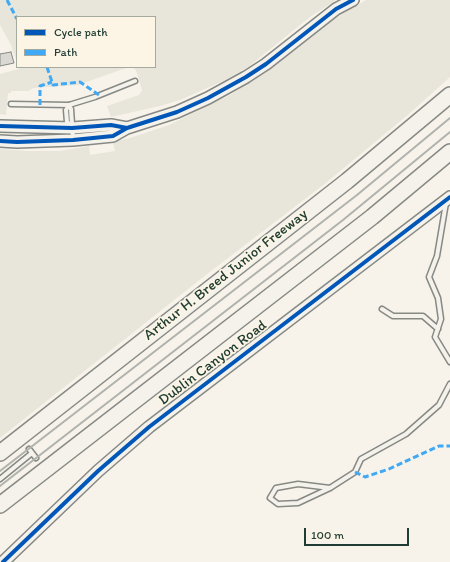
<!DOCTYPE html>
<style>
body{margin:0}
#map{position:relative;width:450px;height:562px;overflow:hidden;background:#f7f3ea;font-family:Itim,sans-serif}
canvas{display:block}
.legend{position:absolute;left:16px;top:16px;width:140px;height:52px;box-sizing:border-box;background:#fcf5e5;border:1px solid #a4ab9e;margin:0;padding:5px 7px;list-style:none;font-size:12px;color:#1f3d34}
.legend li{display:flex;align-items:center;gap:8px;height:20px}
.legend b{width:20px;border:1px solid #a4ab9e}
.scale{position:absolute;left:304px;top:528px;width:105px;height:18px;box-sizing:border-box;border:2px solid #1f3d34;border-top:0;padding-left:5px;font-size:12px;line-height:14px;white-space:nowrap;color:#1f3d34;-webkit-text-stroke:3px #fcf5e5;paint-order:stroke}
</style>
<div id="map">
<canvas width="450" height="562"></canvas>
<ul class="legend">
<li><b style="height:5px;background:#0057b8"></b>Cycle path</li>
<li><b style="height:5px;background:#3fa9f5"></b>Path</li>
</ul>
<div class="scale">100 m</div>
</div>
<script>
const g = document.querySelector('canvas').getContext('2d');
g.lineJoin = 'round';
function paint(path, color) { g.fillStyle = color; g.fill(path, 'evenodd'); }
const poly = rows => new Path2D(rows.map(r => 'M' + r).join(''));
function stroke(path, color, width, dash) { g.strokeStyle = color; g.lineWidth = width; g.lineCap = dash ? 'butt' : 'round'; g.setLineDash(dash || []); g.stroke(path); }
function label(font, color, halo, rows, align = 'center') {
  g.font = font + ' Itim,sans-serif'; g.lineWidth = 3.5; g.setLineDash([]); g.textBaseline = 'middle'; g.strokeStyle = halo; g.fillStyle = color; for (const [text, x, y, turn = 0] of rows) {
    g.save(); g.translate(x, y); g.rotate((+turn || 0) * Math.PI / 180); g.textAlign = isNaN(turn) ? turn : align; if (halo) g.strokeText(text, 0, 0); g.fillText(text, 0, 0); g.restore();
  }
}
const green = poly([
 [0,0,336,0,310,17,248,67,225,80,180,100,160,106,111,117,107,106,139,95,142,90,136,70,132,67,155,67,155,17,17,17,17,62,11,45,0,25],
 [366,0,450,0,450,77,410,113,327,182,202,278,0,438,0,149,29,151,60,151,89,146,90,155,115,151,113,142,130,138,169,125,232,94,271,68,328,23],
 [19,67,129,67,78,85,33,88,29,91,11,91,11,93,8,93,6,115,0,114,0,74,19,69]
]);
const building = poly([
 [11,52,14,63,0,66,0,54,11,52]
]);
const lane = poly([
 [11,104,69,105,95,97,135,81],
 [69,105,71,109,73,139],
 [69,105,66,110,67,122,71,126],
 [446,203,437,256,429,277,438,298,441,319,435,337,450,362],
 [382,309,393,316,423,316,438,329],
 [29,449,36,458],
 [0,479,32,453],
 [330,488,298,484,276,488,270,498,278,504,298,503,330,488,355,472,361,459,406,434,439,405,450,384]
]);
const secondary = poly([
 [0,126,72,128,111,125,127,128],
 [0,141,17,142,73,140,113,136,127,128,177,112,208,98,246,77,266,64,336,9,353,0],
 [3,562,98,471,149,427,450,197]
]);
const highway = poly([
 [0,453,347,181,450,95],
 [0,505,372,217,450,152]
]);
const rail = poly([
 [0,471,357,195,450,118],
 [0,486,343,220,450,132]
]);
const quiet = poly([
 [7,0,17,19],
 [47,67,53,85,80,82,99,95],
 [40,105,40,86,52,82],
 [355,472,365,477,389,469,439,446,450,446]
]);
const cycleway = poly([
 [0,126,72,128,111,125,127,128],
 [0,141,17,142,73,140,113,136,127,128,177,112,208,98,246,77,266,64,336,9,353,0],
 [3,562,98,471,149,427,450,197]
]);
const streetNames = [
 ["Arthur H. Breed Junior Freeway",226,275,-38],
 ["Dublin Canyon Road",213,363,-37]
];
paint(green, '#e8e5da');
paint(building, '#dad8d2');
stroke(building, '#868984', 1);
stroke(lane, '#868984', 7);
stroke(secondary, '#868984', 14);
stroke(highway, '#868984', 18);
stroke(lane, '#f5f2ec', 4);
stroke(secondary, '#f5f2ec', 11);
stroke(highway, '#f5f2ec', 15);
stroke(rail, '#b0b2ad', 2);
stroke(quiet, '#3fa9f5', 3, [6, 3]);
stroke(cycleway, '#0057b8', 4);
label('15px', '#1f3d34', '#fcf5e5', streetNames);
</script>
